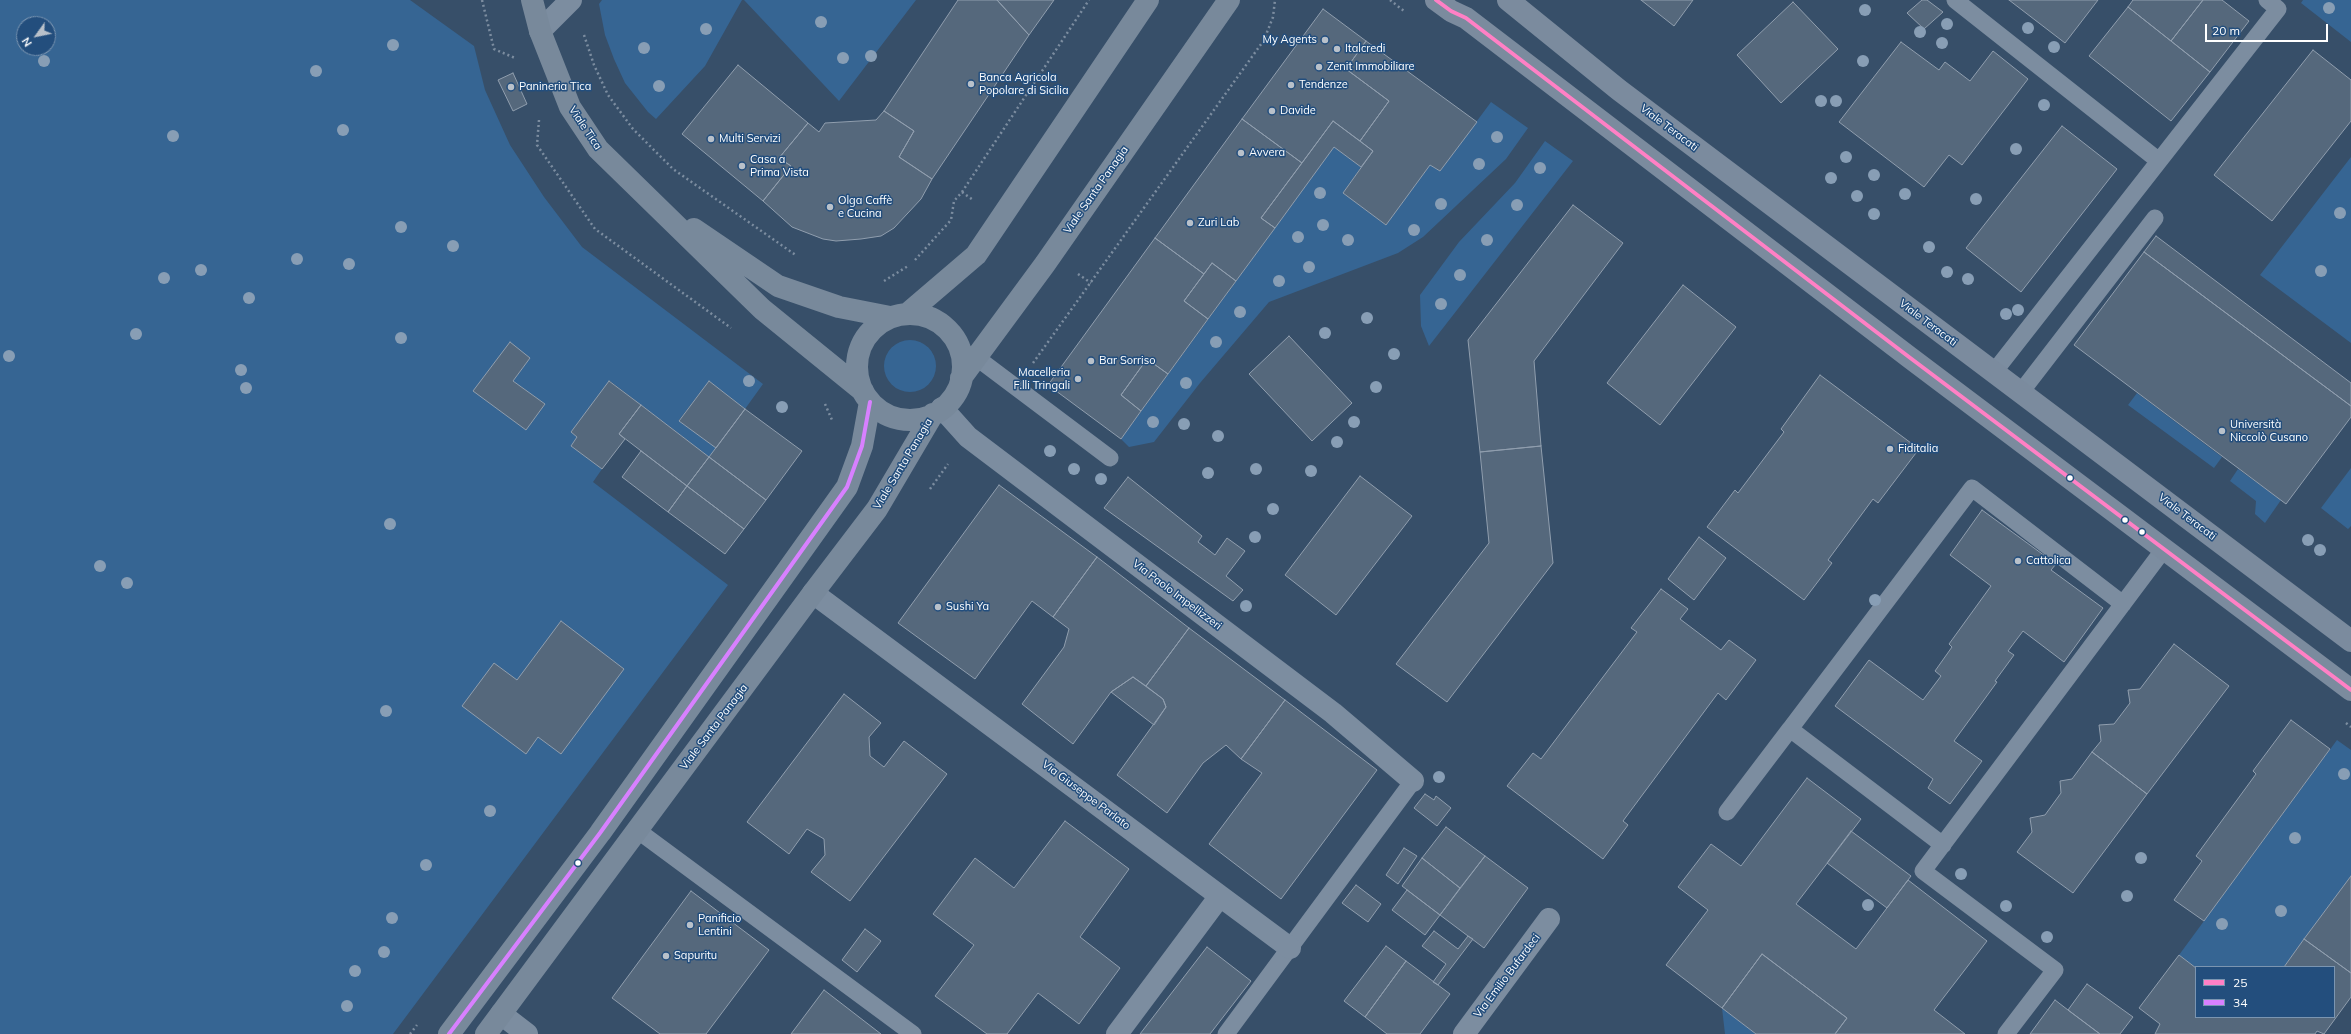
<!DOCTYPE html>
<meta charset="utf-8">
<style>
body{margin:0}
#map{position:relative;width:2351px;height:1034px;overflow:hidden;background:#374f69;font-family:Mulish,sans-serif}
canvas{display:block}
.legend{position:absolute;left:2195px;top:966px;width:140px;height:52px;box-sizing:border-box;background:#234e7d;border:1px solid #7b95b1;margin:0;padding:5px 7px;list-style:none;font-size:12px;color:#fff}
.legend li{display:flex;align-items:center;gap:8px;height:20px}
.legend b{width:20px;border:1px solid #7b95b1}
.north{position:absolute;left:16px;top:16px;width:40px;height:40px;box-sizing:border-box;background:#234e7d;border:1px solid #7b95b1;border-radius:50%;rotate:237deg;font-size:11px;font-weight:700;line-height:16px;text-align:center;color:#fff}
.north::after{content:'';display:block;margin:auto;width:14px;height:18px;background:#b9c1ca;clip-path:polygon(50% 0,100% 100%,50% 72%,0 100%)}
.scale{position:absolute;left:2205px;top:24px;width:123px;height:18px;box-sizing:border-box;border:2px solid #fff;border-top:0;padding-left:5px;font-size:12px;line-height:14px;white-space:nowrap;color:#fff;-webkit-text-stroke:3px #234e7d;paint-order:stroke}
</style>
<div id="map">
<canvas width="2351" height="1034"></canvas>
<ul class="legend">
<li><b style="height:5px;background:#ff80c5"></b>25</li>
<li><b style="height:5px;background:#d880ff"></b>34</li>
</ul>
<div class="north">N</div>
<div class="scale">20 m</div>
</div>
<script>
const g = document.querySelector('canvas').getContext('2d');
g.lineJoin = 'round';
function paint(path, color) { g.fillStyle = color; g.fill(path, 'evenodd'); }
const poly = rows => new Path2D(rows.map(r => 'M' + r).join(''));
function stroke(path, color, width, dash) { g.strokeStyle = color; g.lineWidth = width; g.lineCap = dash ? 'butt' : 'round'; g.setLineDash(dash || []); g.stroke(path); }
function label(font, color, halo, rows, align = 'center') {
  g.font = font + ' Mulish,sans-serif'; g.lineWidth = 3; g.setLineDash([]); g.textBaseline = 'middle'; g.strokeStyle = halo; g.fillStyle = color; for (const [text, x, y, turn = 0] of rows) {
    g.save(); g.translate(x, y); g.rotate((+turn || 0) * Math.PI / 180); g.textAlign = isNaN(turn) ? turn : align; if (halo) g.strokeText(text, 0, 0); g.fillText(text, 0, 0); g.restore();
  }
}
const green = poly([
 [0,0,410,0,474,46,485,90,510,145,544,197,582,247,763,384,745,409,709,381,679,420,716,448,709,457,610,381,571,432,577,437,571,446,602,469,593,482,728,585,393,1034,0,1034],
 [24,24,48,24,48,48,24,48],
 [510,343,530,358,513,381,545,404,526,430,474,391],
 [602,0,742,0,705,66,656,119,648,112,625,83,614,59,605,35,599,4],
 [744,0,916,0,839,101],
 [2303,0,2351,0,2351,42,2301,3],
 [1491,102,1528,128,1506,159,1423,237,1398,253,1269,302,1200,383,1154,442,1129,447,1121,439,1334,147,1361,167,1343,193,1386,225,1430,165,1440,171],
 [1545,141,1573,161,1429,346,1421,326,1420,295,1459,242,1515,183],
 [2351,157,2351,343,2260,275],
 '884 366a26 26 0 1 1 52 0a26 26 0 1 1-52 0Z',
 [2137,393,2222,457,2214,468,2128,405],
 [2351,468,2351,526,2348,529,2321,508],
 [2238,469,2281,500,2265,523,2255,514,2256,501,2230,481],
 [2337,740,2351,750,2351,876,2284,967,2196,968,2179,955],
 [1722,1008,1756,1034,1725,1034]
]);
const building = poly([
 [958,0,997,0,1029,35,932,179,899,157,914,131,884,111,958,0],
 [997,0,1054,0,1029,35,997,0],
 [1641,0,1693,0,1674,26,1641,0],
 [1922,0,1927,0,1943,12,1924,29,1907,13,1922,0],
 [2009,0,2098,0,2065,43,2009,0],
 [2133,0,2203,0,2171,41,2128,7,2133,0],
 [2203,0,2222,0,2249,21,2210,72,2171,41,2203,0],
 [1793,2,1838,49,1781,103,1737,55,1793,2],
 [2128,7,2210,72,2171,121,2089,56,2128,7],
 [1323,9,1366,41,1346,69,1389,101,1360,141,1333,121,1302,163,1242,119,1323,9],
 [1366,41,1477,122,1440,171,1430,165,1386,225,1343,193,1373,151,1360,141,1389,101,1346,69,1366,41],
 [1901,42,1939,70,1945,62,1970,81,1993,51,2028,79,1962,165,1949,155,1924,187,1839,122,1901,42],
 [2313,50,2351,80,2351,121,2272,221,2214,175,2313,50],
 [738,65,808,123,779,158,791,166,763,201,682,134,738,65],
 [513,73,527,104,513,111,498,80,513,73],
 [884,111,914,131,899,157,932,179,921,199,894,228,881,236,861,239,836,241,823,239,792,227,763,201,791,166,779,158,808,123,819,132,825,123,876,120,884,111],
 [1242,119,1302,163,1261,218,1275,228,1236,281,1212,263,1204,274,1155,238,1242,119],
 [1333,121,1373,151,1361,167,1334,147,1275,228,1261,218,1333,121],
 [2062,126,2117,169,2021,292,1966,248,2062,126],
 [1573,205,1623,243,1534,361,1541,446,1480,452,1468,340,1573,205],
 [2156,236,2351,383,2351,406,2144,252,2156,236],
 [1155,238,1204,274,1184,301,1208,319,1168,374,1147,359,1121,395,1141,411,1121,439,1048,385,1155,238],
 [2144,252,2351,406,2351,417,2286,504,2074,345,2144,252],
 [1212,263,1236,281,1208,319,1184,301,1212,263],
 [1683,285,1736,327,1660,425,1607,383,1683,285],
 [1289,336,1352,403,1312,441,1249,374,1289,336],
 [510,342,530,358,513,381,545,404,526,430,473,391,510,342],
 [1147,359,1168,374,1141,411,1121,395,1147,359],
 [1820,375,1919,449,1878,503,1873,499,1828,560,1832,563,1804,600,1707,527,1735,490,1738,493,1784,432,1781,429,1820,375],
 [609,381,641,405,619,434,625,439,602,469,571,446,577,437,571,432,609,381],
 [709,381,745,409,716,448,679,421,709,381],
 [641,405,709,457,687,486,619,434,641,405],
 [745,409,802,451,766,500,709,457,745,409],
 [1541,446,1553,563,1447,702,1396,664,1489,543,1480,452,1541,446],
 [641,451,687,486,668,512,622,477,641,451],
 [709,457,766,500,744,529,687,486,709,457],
 [1360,476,1412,516,1336,615,1285,575,1360,476],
 [1128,477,1202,536,1198,542,1215,555,1227,538,1245,551,1226,576,1243,590,1233,601,1104,508,1128,477],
 [999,485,1097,557,1053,617,1032,601,975,679,898,623,999,485],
 [687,486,744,529,725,554,668,512,687,486],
 [1982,510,2056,564,2051,570,2103,608,2064,662,2023,631,2008,651,2014,655,1995,681,1997,682,1954,741,1982,761,1950,804,1928,788,1933,779,1835,706,1869,660,1923,700,1941,676,1935,671,1952,647,1949,644,1991,586,1950,555,1982,510],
 [1699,537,1726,558,1694,600,1668,579,1699,537],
 [1097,557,1189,628,1146,686,1133,677,1111,692,1073,744,1022,704,1064,647,1069,629,1053,617,1097,557],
 [1661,589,1688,609,1680,619,1721,650,1729,640,1756,660,1726,700,1718,693,1623,821,1628,825,1603,859,1507,786,1533,753,1541,759,1637,632,1631,628,1661,589],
 [561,621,624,669,561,754,538,737,526,754,462,706,494,663,517,680,561,621],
 [1189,628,1285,700,1241,759,1226,745,1203,763,1167,813,1117,775,1166,707,1163,699,1146,686,1189,628],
 [2174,644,2229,686,2147,794,2092,752,2101,741,2099,725,2114,724,2130,703,2128,690,2140,689,2174,644],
 [1133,677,1163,699,1166,707,1154,725,1111,692,1133,677],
 [844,694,881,723,869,737,870,756,884,767,904,741,947,774,850,901,811,872,825,855,824,839,807,829,789,854,747,822,844,694],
 [1285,700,1377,770,1281,899,1209,844,1262,773,1241,759,1285,700],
 [2291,720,2330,749,2204,921,2174,900,2202,861,2196,856,2256,774,2253,771,2291,720],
 [2092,752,2147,794,2073,893,2017,852,2032,832,2030,818,2045,815,2061,793,2060,781,2072,779,2092,752],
 [1807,778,1861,819,1796,904,1856,949,1908,880,1987,941,1934,1010,1965,1034,1835,1034,1847,1018,1762,954,1722,1008,1666,965,1708,910,1678,887,1711,844,1741,866,1807,778],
 [1425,794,1434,800,1436,796,1451,808,1437,826,1414,808,1425,794],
 [1065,821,1129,869,1080,937,1120,968,1079,1024,1038,993,1007,1034,987,1034,935,996,974,945,933,914,975,858,1014,888,1065,821],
 [1446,827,1485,856,1460,888,1422,858,1446,827],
 [1851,831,1911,876,1887,908,1827,863,1851,831],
 [1404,848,1417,856,1398,884,1386,875,1404,848],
 [1485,856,1528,888,1484,948,1440,915,1485,856],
 [1422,858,1460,888,1440,915,1402,886,1422,858],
 [2351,876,2351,973,2304,939,2351,876],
 [1356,885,1381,904,1368,922,1342,903,1356,885],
 [1407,890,1440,915,1425,935,1392,910,1407,890],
 [691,891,769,950,706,1034,660,1034,612,998,691,891],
 [865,929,881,941,857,972,842,960,865,929],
 [1434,931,1458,949,1468,936,1473,939,1438,985,1433,982,1446,964,1422,946,1434,931],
 [2304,939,2351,973,2351,997,2324,1034,2317,1031,2315,1034,2155,1034,2160,1024,2139,1008,2179,955,2196,968,2196,1017,2334,1017,2334,967,2284,967,2304,939],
 [1386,946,1406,961,1365,1017,1344,1001,1386,946],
 [1207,947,1251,981,1210,1034,1140,1034,1207,947],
 [1762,954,1847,1018,1835,1034,1756,1034,1722,1008,1762,954],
 [1406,961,1450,994,1420,1034,1387,1034,1365,1017,1406,961],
 [2087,984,2133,1017,2120,1034,2100,1034,2068,1010,2087,984],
 [824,990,881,1034,791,1034,824,990],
 [2055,1000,2068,1010,2100,1034,2030,1034,2055,1000]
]);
const path = poly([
 [482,0,494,49,515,58],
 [1390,0,1404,11],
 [584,35,594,65,608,95,633,129,673,169,797,256],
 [539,120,537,145,595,229,731,328],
 [962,192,973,200],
 [915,260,951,220,954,201,962,192,1089,0],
 [1078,274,1091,283],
 [884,281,908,266],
 [1033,363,1264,40,1273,17,1275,0],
 [825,404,832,420],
 [930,489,948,464],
 [2346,723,2351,727],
 [410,1034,417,1025]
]);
const service = poly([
 [1955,0,2159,161],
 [977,358,1110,458],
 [1994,372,2278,9,2267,0],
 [2021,392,2155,218],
 [1790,729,1972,488,2123,604],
 [1727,812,1790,729,1943,845],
 [637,830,913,1034],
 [1226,1034,1413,781],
 [2006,1034,2055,970,1923,871,2164,549]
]);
const minor = poly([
 [540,31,571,0],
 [942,408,968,437,1333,713,1413,781],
 [813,593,1220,896,1117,1034],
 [1220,896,1290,948],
 [501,1014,527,1034],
 [1464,1034,1549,919]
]);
const secondary = poly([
 [532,0,540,31,570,107,598,149,762,309,863,391],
 [694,229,778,286,839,307,890,317],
 [907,314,976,255,1148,0],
 '857 367a53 53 0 1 1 106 0a53 53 0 1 1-106 0Z',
 [961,378,1045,264,1229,0],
 [449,1034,600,833,847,487,862,446,870,402],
 [486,1034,813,593,877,509,933,414]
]);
const primary = poly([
 [1436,0,1451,11,1466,18,1909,357,2351,690],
 [1508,0,1619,90,2351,641]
]);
const bus1 = poly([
 [1436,0,1451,11,1466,18,1909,357,2351,690]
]);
const bus2 = poly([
 [449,1034,600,833,847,487,862,446,870,402]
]);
const trees = [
 [2329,8],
 [1865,10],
 [821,22],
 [1947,24],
 [2028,28],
 [706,29],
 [1920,32],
 [1942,43],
 [393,45],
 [2054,47],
 [644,48],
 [871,56],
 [843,58],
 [44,61],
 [1863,61],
 [316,71],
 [659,86],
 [1821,101],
 [1836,101],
 [2044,105],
 [343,130],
 [173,136],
 [1497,137],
 [2016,149],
 [1846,157],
 [1479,164],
 [1540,168],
 [1874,175],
 [1831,178],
 [1320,193],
 [1905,194],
 [1857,196],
 [1976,199],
 [1441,204],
 [1517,205],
 [2340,213],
 [1874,214],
 [1323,225],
 [401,227],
 [1414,230],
 [1298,237],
 [1348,240],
 [1487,240],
 [453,246],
 [1929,247],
 [297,259],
 [349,264],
 [1309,267],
 [201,270],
 [2321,271],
 [1947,272],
 [1460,275],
 [164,278],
 [1968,279],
 [1279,281],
 [249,298],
 [1441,304],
 [2018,310],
 [1240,312],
 [2006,314],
 [1367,318],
 [1325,333],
 [136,334],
 [401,338],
 [1216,342],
 [1394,354],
 [9,356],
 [241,370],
 [749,381],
 [1186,383],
 [1376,387],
 [246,388],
 [782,407],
 [1153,422],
 [1354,422],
 [1184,424],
 [1218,436],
 [1337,442],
 [1050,451],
 [1074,469],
 [1256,469],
 [1311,471],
 [1208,473],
 [1101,479],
 [1273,509],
 [390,524],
 [1255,537],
 [2308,540],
 [2320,550],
 [100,566],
 [127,583],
 [1875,600],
 [1246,606],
 [386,711],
 [2344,774],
 [1439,777],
 [490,811],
 [2295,838],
 [2141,858],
 [426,865],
 [1961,874],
 [2127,896],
 [1868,905],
 [2006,906],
 [2281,911],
 [392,918],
 [2222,924],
 [2047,937],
 [384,952],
 [355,971],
 [347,1006]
];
const markers = [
 [1325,40,4,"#b9c1ca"],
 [1337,49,4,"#b9c1ca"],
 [1319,67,4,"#b9c1ca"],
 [971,84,4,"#b9c1ca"],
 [1291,85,4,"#b9c1ca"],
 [511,87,4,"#b9c1ca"],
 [1272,111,4,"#b9c1ca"],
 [711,139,4,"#b9c1ca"],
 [1241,153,4,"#b9c1ca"],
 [742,166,4,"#b9c1ca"],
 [830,207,4,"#b9c1ca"],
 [1190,223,4,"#b9c1ca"],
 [1091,361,4,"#b9c1ca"],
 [1078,379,4,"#b9c1ca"],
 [2222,431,4,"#b9c1ca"],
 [1890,449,4,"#b9c1ca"],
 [2070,478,3.5,"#fff"],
 [2125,520,3.5,"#fff"],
 [2142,532,3.5,"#fff"],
 [2018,561,4,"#b9c1ca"],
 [938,607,4,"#b9c1ca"],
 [578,863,3.5,"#fff"],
 [690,925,4,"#b9c1ca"],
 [666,956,4,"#b9c1ca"]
];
const poiNames = [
 ["My Agents",1317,40,"right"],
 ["Italcredi",1345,49],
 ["Zenit Immobiliare",1327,67],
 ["Banca Agricola",979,78],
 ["Popolare di Sicilia",979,91],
 ["Tendenze",1299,85],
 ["Panineria Tica",519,87],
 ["Davide",1280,111],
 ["Multi Servizi",719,139],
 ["Avvera",1249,153],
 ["Casa a",750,160],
 ["Prima Vista",750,173],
 ["Olga Caffè",838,201],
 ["e Cucina",838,214],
 ["Zuri Lab",1198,223],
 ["Bar Sorriso",1099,361],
 ["Macelleria",1070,373,"right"],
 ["F.lli Tringali",1070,386,"right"],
 ["Università",2230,425],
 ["Niccolò Cusano",2230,438],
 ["Fiditalia",1898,449],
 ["Cattolica",2026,561],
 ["Sushi Ya",946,607],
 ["Panificio",698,919],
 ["Lentini",698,932],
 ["Sapuritu",674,956]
];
const streetNames = [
 ["Viale Tica",585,128,56],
 ["Viale Teracati",1669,128,37],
 ["Viale Santa Panagia",1096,190,-55],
 ["Viale Teracati",1928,323,37],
 ["Viale Santa Panagia",903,464,-59],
 ["Viale Teracati",2187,517,37],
 ["Via Paolo Impellizzeri",1177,595,37],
 ["Viale Santa Panagia",714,727,-53],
 ["Via Giuseppe Parlato",1086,795,37],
 ["Via Emilio Bufardeci",1507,976,-53]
];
paint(green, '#366593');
paint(building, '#55687c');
stroke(building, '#909eae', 1);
stroke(path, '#7c8da0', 2.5, [2, 3]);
stroke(service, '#7c8da0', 17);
stroke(minor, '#7c8da0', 22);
stroke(secondary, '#78899b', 22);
stroke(primary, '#7b8b9e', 22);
stroke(bus1, '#ff80c5', 4);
stroke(bus2, '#d880ff', 4);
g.fillStyle = '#889eb5';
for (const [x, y] of trees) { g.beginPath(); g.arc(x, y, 6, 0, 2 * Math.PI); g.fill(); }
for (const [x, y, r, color] of markers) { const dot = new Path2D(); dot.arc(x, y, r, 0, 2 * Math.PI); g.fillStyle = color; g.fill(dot); stroke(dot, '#234e7d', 1.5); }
label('11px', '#fff', '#234e7d', poiNames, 'left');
label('11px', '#fff', '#234e7d', streetNames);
</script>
